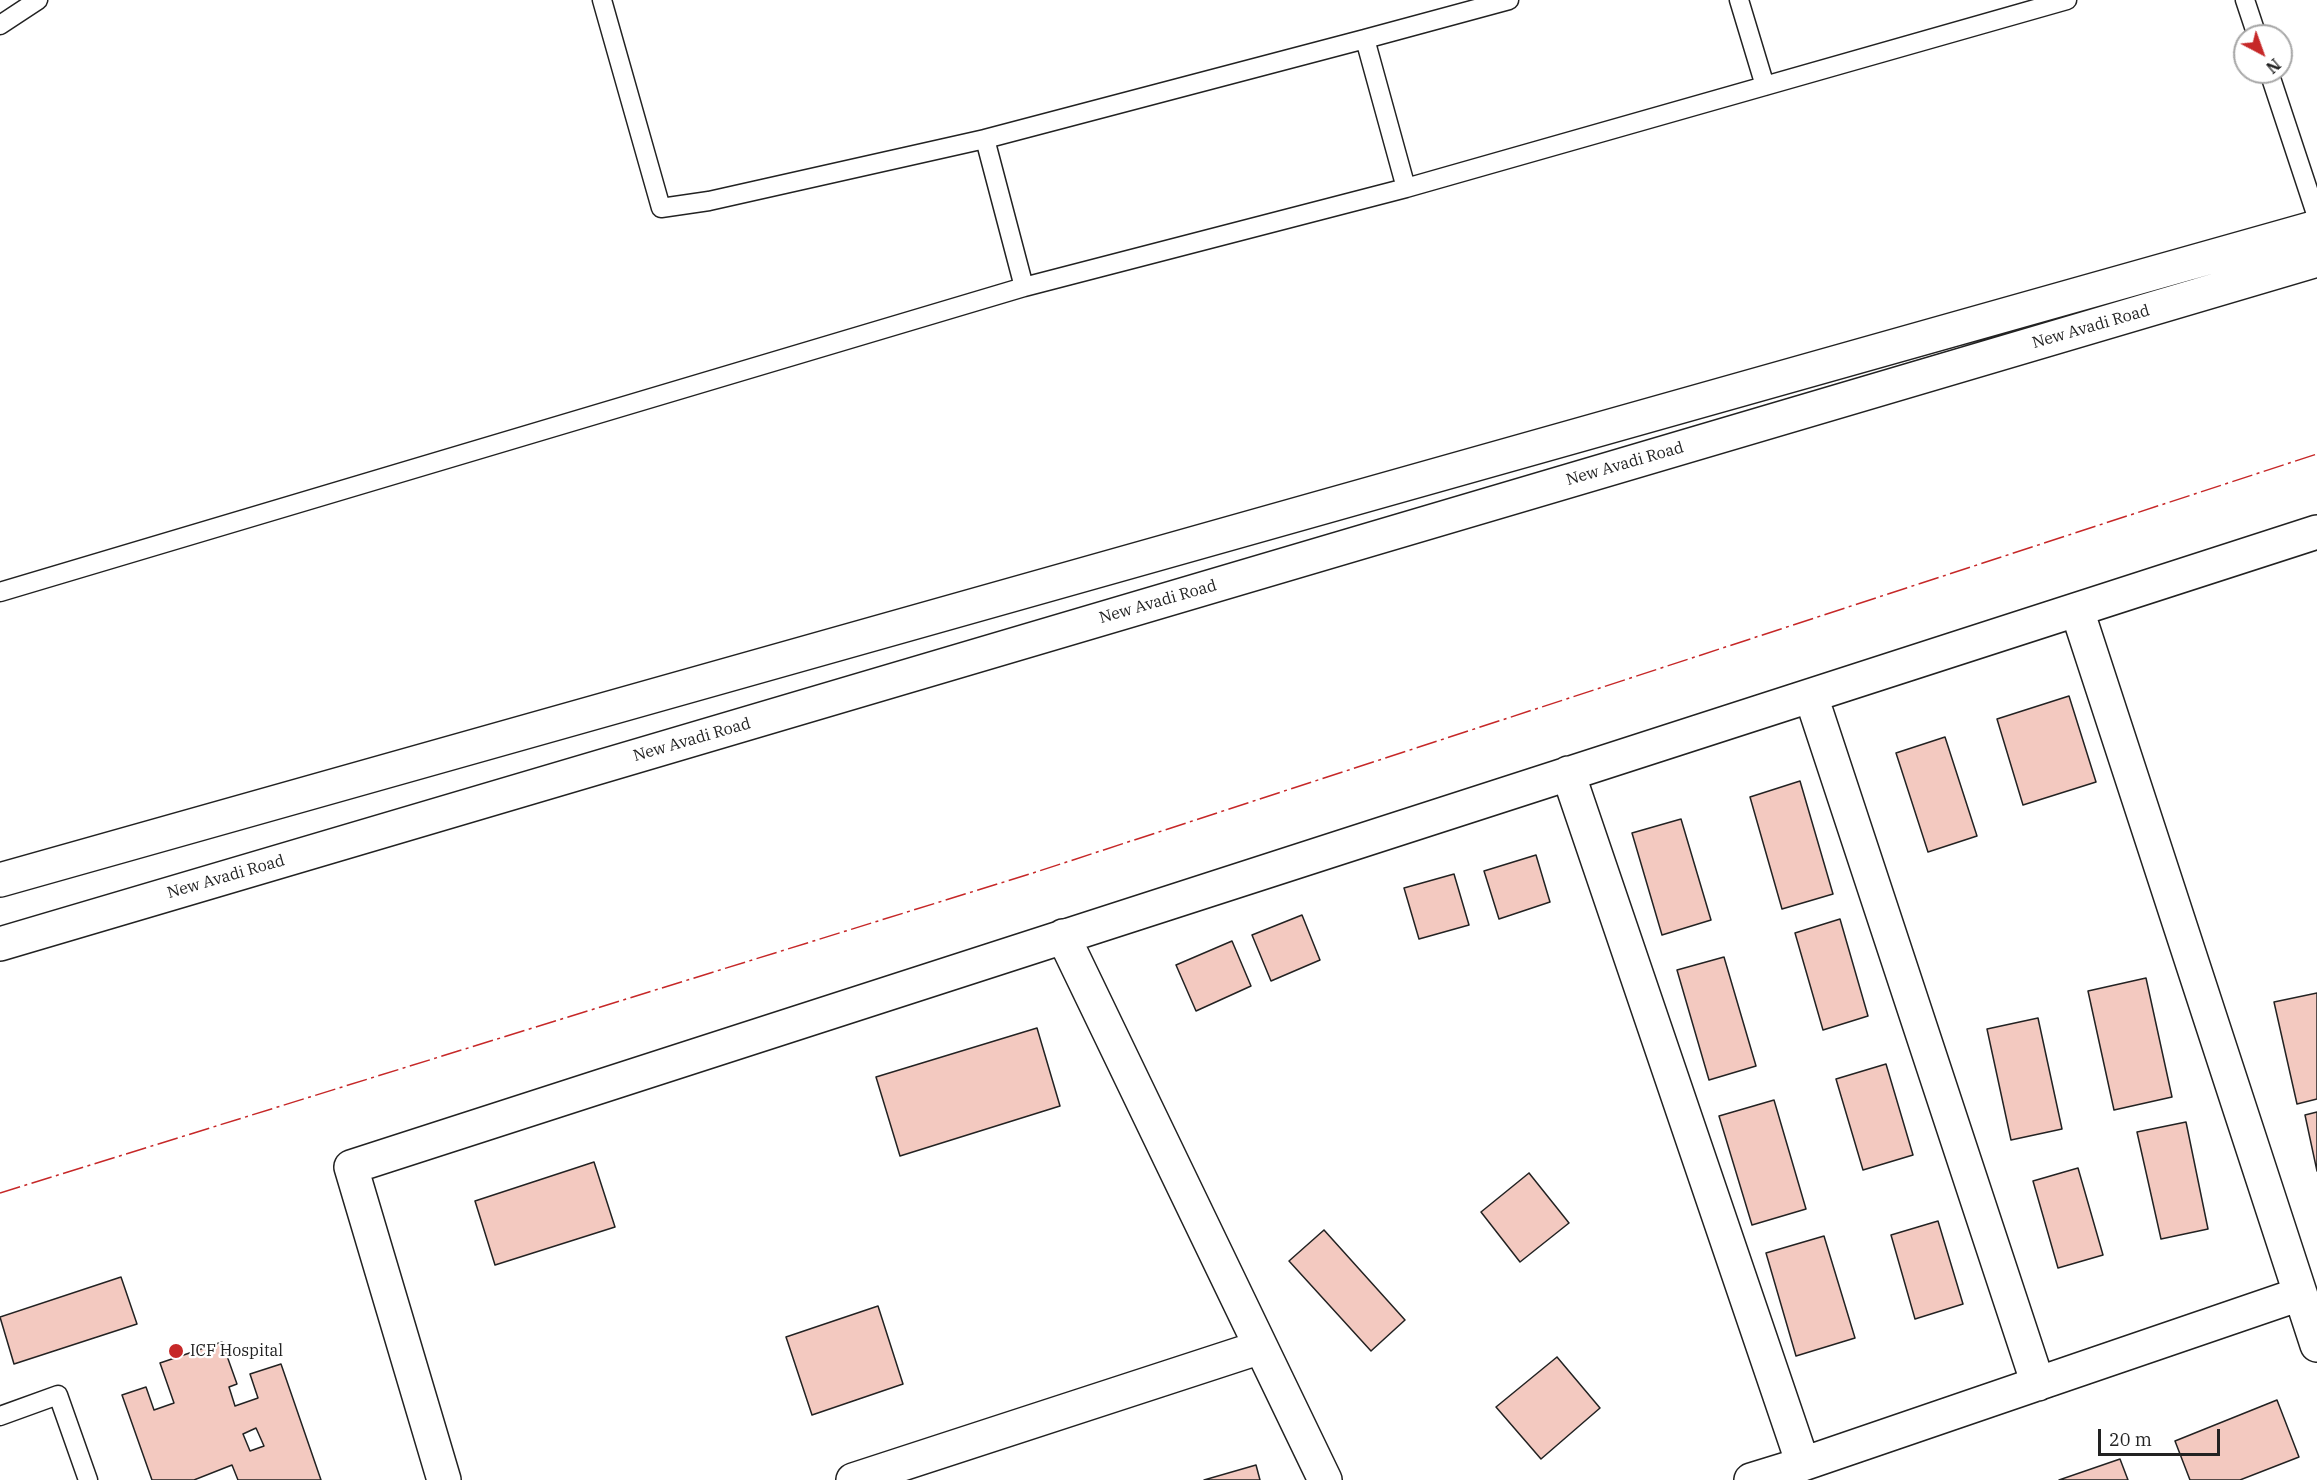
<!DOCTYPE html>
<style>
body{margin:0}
#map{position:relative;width:2317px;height:1480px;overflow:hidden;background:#fff;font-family:"IBM Plex Serif",serif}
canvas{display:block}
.north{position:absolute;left:2233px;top:24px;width:60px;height:60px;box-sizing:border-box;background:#fff;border:2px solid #a7a7a7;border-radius:50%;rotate:139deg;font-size:16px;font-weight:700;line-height:24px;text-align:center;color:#222}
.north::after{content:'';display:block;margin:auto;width:21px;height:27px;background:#c62828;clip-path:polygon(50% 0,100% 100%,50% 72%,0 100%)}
.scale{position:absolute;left:2098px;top:1429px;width:122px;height:27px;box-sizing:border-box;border:3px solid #222;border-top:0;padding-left:8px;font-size:18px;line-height:21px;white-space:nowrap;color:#222;-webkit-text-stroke:4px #fff;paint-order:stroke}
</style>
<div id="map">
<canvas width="2317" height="1480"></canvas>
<div class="north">N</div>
<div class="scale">20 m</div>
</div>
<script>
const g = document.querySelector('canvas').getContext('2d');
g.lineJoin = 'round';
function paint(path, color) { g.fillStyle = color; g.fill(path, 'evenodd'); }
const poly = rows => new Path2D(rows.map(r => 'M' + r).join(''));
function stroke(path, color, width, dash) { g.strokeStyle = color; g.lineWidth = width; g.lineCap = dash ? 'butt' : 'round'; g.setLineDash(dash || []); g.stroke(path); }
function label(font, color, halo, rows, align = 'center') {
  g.font = font + ' "IBM Plex Serif",serif'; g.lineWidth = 4.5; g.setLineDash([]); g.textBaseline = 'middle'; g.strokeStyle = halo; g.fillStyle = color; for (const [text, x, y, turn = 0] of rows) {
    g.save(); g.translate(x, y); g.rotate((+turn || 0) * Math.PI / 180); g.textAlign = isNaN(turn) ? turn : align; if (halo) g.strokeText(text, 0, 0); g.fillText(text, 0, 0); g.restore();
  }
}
const building = poly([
 [2069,696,2096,782,2023,805,1997,719,2069,696],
 [1945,737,1977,836,1928,852,1896,753,1945,737],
 [1800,781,1833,894,1782,909,1750,797,1800,781],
 [1681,819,1711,920,1662,935,1632,833,1681,819],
 [1536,855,1550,902,1499,919,1484,871,1536,855],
 [1454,874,1469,925,1419,939,1404,888,1454,874],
 [1302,915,1320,960,1271,981,1252,935,1302,915],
 [1840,919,1868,1016,1823,1030,1795,933,1840,919],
 [1232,941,1251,986,1196,1011,1176,965,1232,941],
 [1724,957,1756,1066,1709,1080,1677,970,1724,957],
 [2146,978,2172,1097,2114,1110,2088,991,2146,978],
 [2317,993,2317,1099,2297,1104,2274,1002,2317,993],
 [2038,1018,2062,1129,2011,1140,1987,1029,2038,1018],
 [1037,1028,1060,1106,900,1156,876,1077,1037,1028],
 [1886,1064,1913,1155,1863,1170,1836,1079,1886,1064],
 [1774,1100,1806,1209,1752,1225,1719,1116,1774,1100],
 [2317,1112,2317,1171,2305,1115,2317,1112],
 [2186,1122,2208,1229,2161,1239,2137,1132,2186,1122],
 [594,1162,615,1227,495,1265,475,1201,594,1162],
 [2078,1168,2103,1255,2058,1268,2033,1181,2078,1168],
 [1529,1173,1569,1223,1520,1262,1481,1212,1529,1173],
 [1938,1221,1963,1304,1915,1319,1891,1235,1938,1221],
 [1324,1230,1405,1320,1371,1351,1289,1261,1324,1230],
 [1824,1236,1855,1338,1796,1356,1766,1253,1824,1236],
 [121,1277,137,1324,14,1364,0,1317,121,1277],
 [878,1306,903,1384,812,1415,786,1337,878,1306],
 [222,1342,237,1384,229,1387,235,1406,258,1398,250,1374,281,1364,321,1480,238,1480,232,1465,194,1480,152,1480,122,1395,146,1387,154,1410,174,1403,160,1363,222,1342],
 [256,1428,264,1446,250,1451,243,1434,256,1428],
 [1557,1357,1600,1408,1541,1459,1496,1407,1557,1357],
 [2277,1400,2299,1457,2240,1480,2190,1480,2175,1441,2277,1400],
 [2120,1459,2128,1480,2059,1480,2120,1459],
 [1256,1465,1260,1480,1204,1480,1256,1465]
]);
const service = poly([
 [602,0,661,208,709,201,985,139,1365,39,1406,188],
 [1739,0,1765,86],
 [2245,0,2257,36],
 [0,25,38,0],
 [1365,39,1509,0],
 [2269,72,2317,217],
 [985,139,1024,287],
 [0,592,1024,287,1406,188,2067,0],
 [0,1416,58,1395,88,1480]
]);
const minor = poly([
 [2077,610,2317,1345],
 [1811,696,2038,1384],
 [1568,773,1803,1464],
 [1063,936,1325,1480],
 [444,1480,351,1167,2317,532],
 [853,1480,1261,1347],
 [1751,1480,1803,1464,2300,1294]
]);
const primary = poly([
 [0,880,2317,227],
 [0,944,2317,260]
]);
const power = poly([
 [0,1193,1033,873,2317,454]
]);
const markers = [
 [176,1351,8,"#c62828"]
];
const streetNames = [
 ["New Avadi Road",2091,327,-16],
 ["New Avadi Road",1625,464,-16],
 ["New Avadi Road",1158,602,-16],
 ["New Avadi Road",692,740,-16],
 ["New Avadi Road",226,877,-16]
];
const poiNames = [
 ["ICF Hospital",190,1351]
];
paint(building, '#f3c9c0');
stroke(building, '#222', 1.5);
stroke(service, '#222', 21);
stroke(minor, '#222', 36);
stroke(primary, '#222', 36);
stroke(service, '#fff', 18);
stroke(minor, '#fff', 33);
stroke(primary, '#fff', 33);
stroke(power, '#c62828', 1.5, [21, 4.5, 3, 4.5]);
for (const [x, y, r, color] of markers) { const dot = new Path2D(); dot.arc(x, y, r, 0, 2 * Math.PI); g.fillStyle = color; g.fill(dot); stroke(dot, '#fff', 2); }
label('16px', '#222', '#fff', streetNames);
label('16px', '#222', '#fff', poiNames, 'left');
</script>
